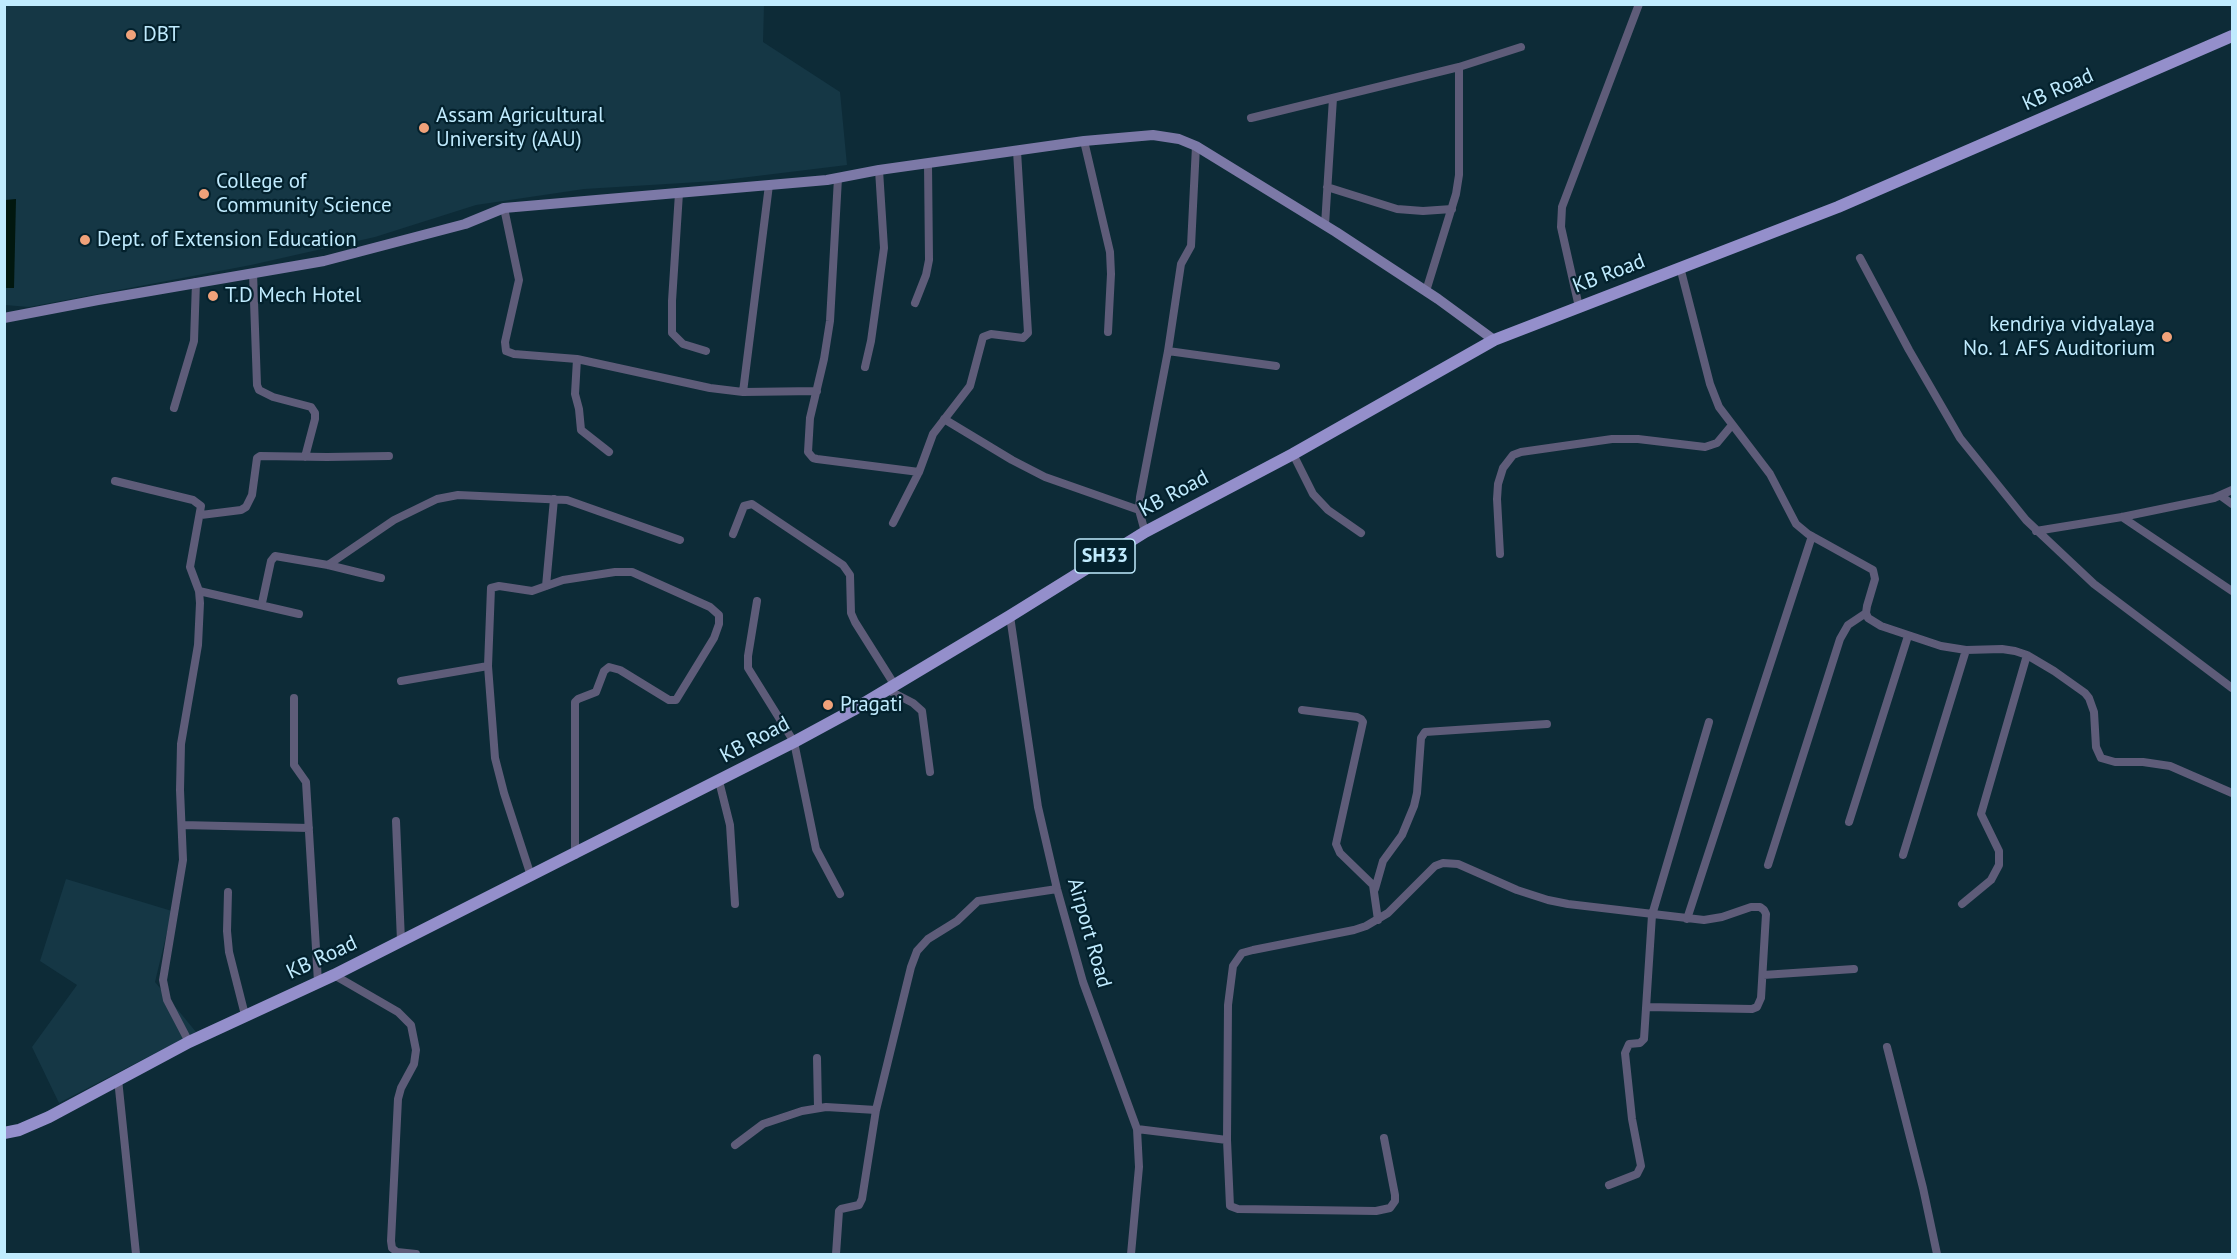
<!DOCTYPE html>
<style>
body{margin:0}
#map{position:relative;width:2237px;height:1259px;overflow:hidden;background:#0d2b37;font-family:"PT Sans",sans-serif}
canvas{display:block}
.frame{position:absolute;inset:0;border:6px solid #c0ebfe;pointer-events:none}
</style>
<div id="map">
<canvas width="2237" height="1259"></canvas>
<div class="frame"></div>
</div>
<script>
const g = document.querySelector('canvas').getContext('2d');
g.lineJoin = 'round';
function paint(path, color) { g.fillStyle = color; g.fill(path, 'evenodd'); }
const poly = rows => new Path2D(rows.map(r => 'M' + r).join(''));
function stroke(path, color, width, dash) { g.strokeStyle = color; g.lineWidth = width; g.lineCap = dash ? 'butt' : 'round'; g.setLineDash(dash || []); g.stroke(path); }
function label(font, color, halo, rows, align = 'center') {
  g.font = font + ' "PT Sans",sans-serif'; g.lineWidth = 4.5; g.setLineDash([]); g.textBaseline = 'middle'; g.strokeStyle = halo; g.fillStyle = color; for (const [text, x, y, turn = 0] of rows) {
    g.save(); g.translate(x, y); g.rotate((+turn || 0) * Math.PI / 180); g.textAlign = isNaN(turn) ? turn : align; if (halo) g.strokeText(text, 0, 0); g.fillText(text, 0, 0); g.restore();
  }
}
const built = poly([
 [4,5,764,5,763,42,840,92,847,165,716,181,584,189,476,205,375,237,251,265,29,307,5,305],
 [66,879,172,911,155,982,196,1032,59,1103,32,1047,77,985,40,961]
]);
const water = poly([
 [16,199,14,288,5,288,5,200]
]);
const minor = poly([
 [1251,118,1459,67,1521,47],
 [1084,141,1110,252,1111,274,1108,332],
 [838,178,830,321,824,359,810,418,808,452,813,458,817,459,919,472],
 [1327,187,1397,209,1423,211,1452,209],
 [679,193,672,301,672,333,683,344,706,351],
 [504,208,519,280,505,342,506,351,514,354,577,359,710,388,743,392,817,391],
 [1325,225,1333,98],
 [1860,258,1909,350,1960,438,2026,520,2094,584,2232,688],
 [1680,267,1710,384,1719,407,1770,474,1796,524,1808,534,1873,570,1875,579,1867,606,1866,613,1868,618,1881,626,1941,646,1966,650,2002,649,2015,651,2027,655,2054,671,2085,693,2089,698,2094,712,2096,747,2101,758,2115,762,2143,762,2170,766,2232,793],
 [253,273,257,385,259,390,273,397,311,407,315,413,315,419,305,457],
 [1426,291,1456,194,1459,175,1459,67],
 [915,303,926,275,929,260,928,164],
 [1579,307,1561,227,1562,207,1639,4],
 [1168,351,1276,366],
 [577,359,575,394,579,409,581,430,609,452],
 [865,367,871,341,884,248,879,170],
 [743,392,769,185],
 [174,408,194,341,196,282],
 [944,419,1012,460,1045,477,1139,510],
 [1293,454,1313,494,1328,510,1361,533],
 [115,481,193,500,201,506,190,567,199,591,200,603,198,645,181,744,180,790,183,860,163,980,167,1000,189,1042],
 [2221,496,2232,504],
 [201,515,241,510,246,507,252,495,257,458,260,456,327,457,389,456],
 [2122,517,2232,591],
 [893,523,919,472,933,434,970,386,983,337,991,334,1023,338,1028,333,1017,151],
 [2036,531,2122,517,2214,498,2232,490],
 [1145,532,1139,510,1140,497,1168,351,1181,264,1191,246,1196,146],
 [733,534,744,506,752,504,843,565,850,575,851,613,855,622,894,684],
 [1500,554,1497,499,1498,484,1503,468,1513,455,1521,452,1612,439,1638,439,1705,447,1717,443,1732,425],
 [328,565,394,520,437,499,458,495,567,500,680,540],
 [546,586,554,499],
 [199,591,299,614],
 [757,601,748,656,748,668,794,742,816,849,840,894],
 [262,603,271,561,275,556,328,565,381,578],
 [1010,616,1038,807,1057,889,1083,982,1137,1129,1139,1167,1131,1254],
 [401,681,488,666],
 [886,689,913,703,922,711,930,772],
 [294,698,294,765,306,782,318,982],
 [1302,710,1357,717,1361,719,1363,722,1336,844,1340,853,1373,885,1378,920],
 [719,781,730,825,735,904],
 [396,821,401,941],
 [1849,822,1908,636],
 [182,825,309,828],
 [1903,855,1966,650],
 [1768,865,1840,639,1848,625,1866,613],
 [531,876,504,793,495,758,488,666,491,588,499,586,532,591,563,580,615,572,632,572,710,607,719,615,719,624,714,638,676,700,669,700,620,670,609,667,604,671,596,692,578,699,575,702,575,855],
 [1375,889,1383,861,1402,835,1414,806,1417,793,1421,738,1425,732,1547,724],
 [228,892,227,931,229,952,245,1015],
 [1962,904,1991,880,1999,865,1999,851,1981,814,2027,655],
 [1687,919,1812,536],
 [334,975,398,1012,411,1025,416,1050,414,1064,401,1088,398,1099,391,1241,392,1248,397,1252,416,1254],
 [1763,975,1854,969],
 [1887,1047,1923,1188,1937,1254],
 [817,1058,818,1108],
 [118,1079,136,1254],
 [1137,1129,1227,1140],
 [1384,1138,1395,1195,1395,1201,1390,1208,1376,1211,1238,1209,1230,1206,1227,1140,1228,1005,1233,966,1242,953,1253,950,1354,930,1366,926,1388,913,1435,866,1443,863,1458,864,1517,890,1548,900,1568,904,1704,920,1722,917,1751,907,1760,907,1764,910,1766,914,1761,998,1757,1007,1752,1009,1647,1007],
 [735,1145,763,1124,802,1111,826,1107,876,1110],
 [1609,1185,1637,1174,1641,1166,1632,1119,1625,1053,1629,1044,1640,1043,1644,1039,1652,915,1709,722],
 [836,1254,839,1211,841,1209,859,1205,862,1199,876,1110,911,967,917,951,928,939,957,921,978,901,1057,889]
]);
const secondary = poly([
 [4,318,98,300,324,261,465,224,504,208,827,180,879,170,1084,141,1153,135,1179,139,1196,146,1336,232,1438,299,1494,340]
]);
const primary = poly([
 [4,1133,19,1130,49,1117,189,1042,334,975,794,742,853,710,1010,616,1145,532,1293,454,1494,340,1838,207,2232,36]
]);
const markers = [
 [131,35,6,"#f0a27a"],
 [424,128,6,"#f0a27a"],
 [204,194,6,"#f0a27a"],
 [85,240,6,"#f0a27a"],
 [213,296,6,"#f0a27a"],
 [2167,337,6,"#f0a27a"],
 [828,705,6,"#f0a27a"]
];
const shields = [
 [1105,556,60]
];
const shieldNames = [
 ["SH33",1105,556]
];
const poiNames = [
 ["DBT",143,35],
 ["Assam Agricultural",436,116],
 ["University (AAU)",436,140],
 ["College of",216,182],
 ["Community Science",216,206],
 ["Dept. of Extension Education",97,240],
 ["T.D Mech Hotel",225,296],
 ["kendriya vidyalaya",2155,325,"right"],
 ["No. 1 AFS Auditorium",2155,349,"right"],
 ["Pragati",840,705]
];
const streetNames = [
 ["KB Road",2058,90,-24],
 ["KB Road",1609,274,-21],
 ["KB Road",1174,494,-28],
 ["KB Road",755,740,-28],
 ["Airport Road",1089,933,74],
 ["KB Road",322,958,-25]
];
paint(built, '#153745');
paint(water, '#01170f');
stroke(minor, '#5e5c79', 8);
stroke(secondary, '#7c79a7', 10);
stroke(primary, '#948fcb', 12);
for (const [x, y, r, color] of markers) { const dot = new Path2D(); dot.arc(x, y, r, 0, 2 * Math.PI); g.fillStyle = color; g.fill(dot); stroke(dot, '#03212d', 2); }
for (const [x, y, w] of shields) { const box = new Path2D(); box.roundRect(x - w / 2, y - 17, w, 34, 4.5); g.fillStyle = '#03212d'; g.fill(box); stroke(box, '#c0ebfe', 1.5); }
label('bold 20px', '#c0ebfe', null, shieldNames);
label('21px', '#c0ebfe', '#03212d', poiNames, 'left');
label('21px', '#c0ebfe', '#03212d', streetNames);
</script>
